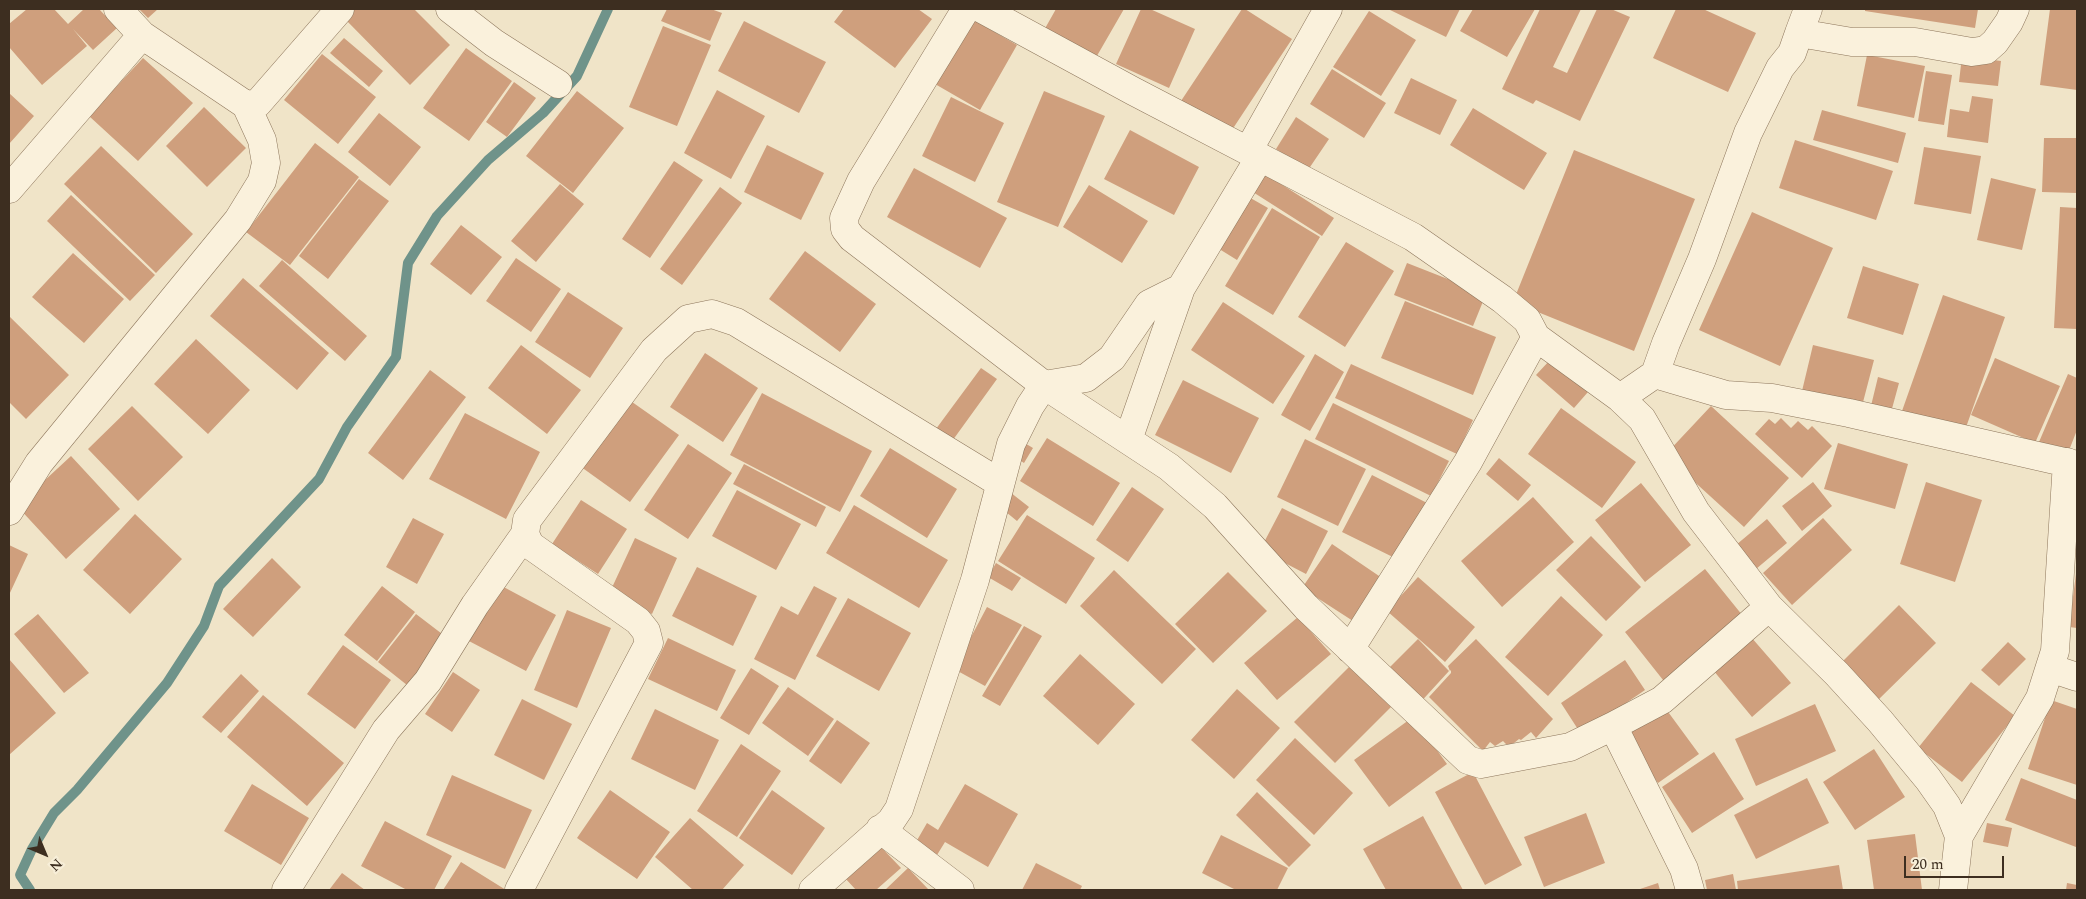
<!DOCTYPE html>
<style>
body{margin:0}
#map{position:relative;width:2086px;height:899px;overflow:hidden;background:#f0e4c8;font-family:Spectral,serif}
canvas{display:block}
.frame{position:absolute;inset:0;border:10px solid #3d2e20;pointer-events:none}
.north{position:absolute;left:20px;top:829px;width:50px;height:50px;-webkit-text-stroke:4px #f7eed8;paint-order:stroke;rotate:135deg;font-size:14px;font-weight:700;line-height:20px;text-align:center;color:#3d2e20}
.north::after{content:'';display:block;margin:auto;width:18px;height:22px;background:#3d2e20;clip-path:polygon(50% 0,100% 100%,50% 72%,0 100%)}
.scale{position:absolute;left:1904px;top:856px;width:100px;height:22px;box-sizing:border-box;border:2px solid #3d2e20;border-top:0;padding-left:6px;font-size:15px;line-height:18px;white-space:nowrap;color:#3d2e20;-webkit-text-stroke:4px #f7eed8;paint-order:stroke}
</style>
<div id="map">
<canvas width="2086" height="899"></canvas>
<div class="frame"></div>
<div class="north">N</div>
<div class="scale">20 m</div>
</div>
<script>
const g = document.querySelector('canvas').getContext('2d');
g.lineJoin = 'round';
const poly = rows => new Path2D(rows.map(r => 'M' + r).join(''));
function stroke(path, color, width, dash) { g.strokeStyle = color; g.lineWidth = width; g.lineCap = dash ? 'butt' : 'round'; g.setLineDash(dash || []); g.stroke(path); }
function paint(path, color) { g.fillStyle = color; g.fill(path, 'evenodd'); }
const stream = poly([
 [30,890,20,875,32,849,54,813,77,790,167,683,204,626,219,586,319,479,347,427,396,357,408,263,437,216,488,160,543,113,577,76,608,9]
]);
const building = poly([
 [27,9,54,9,68,24,84,9,99,9,117,28,93,50,73,29,87,46,42,85,9,47,9,24],
 [139,9,158,9,148,18],
 [355,9,414,9,450,45,410,85,345,19],
 [667,9,711,9,722,13,710,41,661,21],
 [844,9,918,9,932,19,895,68,834,22],
 [1056,9,1124,9,1094,61,1043,32],
 [1141,9,1150,9,1195,29,1169,88,1116,64],
 [1242,9,1245,9,1292,39,1228,136,1179,104],
 [1388,9,1460,9,1446,37],
 [1473,9,1535,9,1507,57,1460,31],
 [1540,9,1581,9,1553,67,1567,73,1597,9,1611,9,1630,17,1580,121,1536,100,1533,104,1502,89],
 [1676,9,1703,9,1756,33,1728,92,1653,58],
 [1865,9,1978,9,1975,28,1865,11],
 [2050,9,2077,9,2077,90,2040,85],
 [1369,11,1416,40,1381,96,1333,67],
 [972,19,1017,45,980,110,935,84],
 [744,21,826,62,799,113,718,71],
 [663,26,711,45,677,126,629,107],
 [344,38,383,71,369,87,330,53],
 [466,48,512,81,469,141,423,108],
 [322,54,376,97,338,144,284,100],
 [1867,55,1925,66,1914,118,1857,106],
 [1962,56,2001,61,1998,86,1959,82],
 [143,58,193,103,138,161,89,116],
 [1332,69,1386,103,1364,138,1310,104],
 [1926,71,1952,75,1944,125,1918,121],
 [1411,78,1457,100,1440,135,1394,113],
 [514,82,536,98,507,137,486,122],
 [717,90,765,116,731,179,684,153],
 [577,91,624,128,573,193,526,156],
 [1044,91,1105,116,1058,227,997,202],
 [9,93,34,116,9,144],
 [1972,96,1993,99,1988,143,1947,137,1950,109,1969,112],
 [951,97,1004,123,975,182,922,156],
 [204,107,246,148,207,187,166,146],
 [1473,108,1547,153,1524,190,1450,145],
 [1822,110,1906,133,1898,163,1813,140],
 [379,113,421,147,390,186,348,152],
 [1296,117,1329,139,1308,170,1276,149],
 [1130,130,1199,167,1174,215,1104,179],
 [2044,138,2077,138,2077,193,2042,192],
 [1795,140,1893,171,1876,220,1779,188],
 [315,143,359,177,290,265,246,232],
 [767,145,824,173,801,220,744,192],
 [101,146,193,234,156,273,64,184],
 [1924,147,1981,156,1971,214,1914,204],
 [1574,150,1695,199,1634,351,1513,302],
 [674,161,703,180,650,258,622,239],
 [914,168,1007,218,980,268,887,217],
 [1256,168,1334,218,1322,236,1245,187],
 [1991,178,2036,189,2022,250,1977,240],
 [359,179,389,201,328,279,299,256],
 [560,184,584,204,536,262,511,241],
 [1089,185,1148,221,1122,263,1063,227],
 [720,187,742,203,682,285,660,269],
 [71,195,155,275,130,301,47,221],
 [1247,196,1268,208,1237,260,1216,247],
 [2060,207,2077,208,2077,329,2054,328],
 [1272,208,1320,237,1273,315,1225,286],
 [1752,212,1833,248,1780,366,1699,330],
 [461,225,502,257,471,295,430,264],
 [1346,242,1394,271,1345,347,1298,317],
 [805,251,876,304,840,352,769,299],
 [73,253,124,299,84,343,32,297],
 [516,258,561,289,531,332,486,301],
 [282,260,367,336,345,361,259,286],
 [1407,263,1486,294,1473,326,1394,295],
 [1863,266,1919,284,1903,335,1847,318],
 [243,278,329,353,297,390,210,316],
 [568,292,623,328,590,378,535,342],
 [1943,295,2005,317,1964,433,1902,411],
 [1405,301,1496,337,1473,395,1381,358],
 [1223,302,1305,356,1273,404,1191,350],
 [9,316,69,375,26,419,9,402],
 [196,339,250,390,208,434,154,384],
 [521,345,581,390,547,434,488,388],
 [1813,345,1874,360,1862,406,1802,391],
 [705,353,758,388,723,442,670,407],
 [1315,354,1344,372,1310,431,1281,415],
 [1995,358,2060,386,2035,443,1971,415],
 [1550,360,1588,392,1574,408,1536,375],
 [1351,364,1473,420,1457,454,1335,398],
 [981,368,997,379,950,444,933,433],
 [430,370,466,397,403,480,368,453],
 [2068,374,2077,378,2077,430,2068,453,2039,442],
 [1878,377,1899,383,1890,416,1870,410],
 [1183,380,1259,418,1231,473,1155,435],
 [762,393,872,451,840,512,730,455],
 [625,397,679,435,630,502,577,464],
 [1333,403,1449,461,1431,496,1315,439],
 [132,406,183,457,138,501,88,449],
 [1711,406,1789,478,1744,527,1665,455],
 [1561,408,1636,462,1602,508,1528,454],
 [465,413,540,452,506,519,429,479],
 [1781,418,1791,428,1798,421,1808,430,1812,426,1832,446,1802,478,1755,434,1769,419,1775,424],
 [1047,438,1120,483,1093,526,1020,481],
 [1018,439,1033,448,1024,463,1009,453],
 [1305,439,1366,469,1338,526,1277,497],
 [1838,443,1908,464,1895,509,1824,489],
 [688,444,732,473,688,539,644,510],
 [890,448,957,489,927,538,860,496],
 [71,456,120,509,66,559,17,506],
 [1499,458,1531,485,1518,501,1486,474],
 [744,464,826,507,816,527,733,484],
 [1372,475,1431,505,1403,562,1342,532],
 [1813,482,1832,506,1802,531,1782,506],
 [1926,482,1982,500,1955,582,1900,564],
 [1641,483,1691,545,1645,582,1595,520],
 [1132,487,1164,509,1128,562,1096,540],
 [1006,489,1029,507,1017,521,995,503],
 [737,490,801,524,776,570,712,536],
 [1533,497,1574,542,1502,607,1461,561],
 [581,500,627,529,598,574,552,544],
 [854,505,948,560,919,608,826,553],
 [1282,508,1328,531,1306,574,1260,550],
 [135,514,182,559,130,614,83,570],
 [1027,515,1095,558,1066,604,998,561],
 [413,518,444,534,417,584,386,567],
 [1823,518,1852,550,1792,605,1763,573],
 [1767,519,1787,543,1756,569,1736,545],
 [1591,536,1641,587,1606,621,1556,570],
 [635,538,677,558,652,614,609,594],
 [1332,544,1382,578,1353,621,1302,588],
 [9,545,28,554,9,595],
 [272,558,301,587,253,637,223,609],
 [996,563,1021,578,1012,591,988,577],
 [697,567,757,596,733,646,672,616],
 [1705,569,1747,621,1667,685,1625,632],
 [1114,570,1196,649,1162,684,1080,606],
 [1228,572,1267,611,1213,663,1175,624],
 [2076,574,2077,574,2077,628,2069,627],
 [1418,577,1475,627,1445,662,1387,611],
 [498,584,556,615,526,671,467,640],
 [382,586,415,612,377,661,344,635],
 [814,586,837,598,795,680,754,659,781,606,798,615],
 [1561,596,1603,635,1548,696,1505,657],
 [848,598,911,633,879,691,816,656],
 [1899,605,1936,643,1877,701,1840,664],
 [987,607,1022,625,985,686,954,669],
 [567,610,611,628,577,708,534,690],
 [38,614,89,673,64,693,14,634],
 [416,614,450,640,412,689,378,662],
 [1298,617,1331,654,1277,700,1244,663],
 [1024,626,1042,636,1000,706,982,696],
 [1751,637,1791,683,1752,717,1713,670],
 [668,638,736,670,717,711,648,679],
 [1418,639,1449,671,1417,706,1384,673],
 [1476,639,1553,719,1536,738,1531,732,1521,740,1519,739,1509,747,1503,741,1495,746,1490,742,1483,751,1429,697,1451,673,1451,670,1450,671,1448,666],
 [2008,642,2026,659,1999,686,1981,670],
 [343,645,391,680,355,729,307,694],
 [1080,654,1135,704,1098,745,1043,696],
 [9,659,56,713,9,755],
 [1625,660,1645,690,1581,734,1561,703],
 [1350,666,1391,707,1335,763,1294,722],
 [751,668,779,686,749,735,720,718],
 [453,672,480,690,452,732,425,714],
 [241,674,259,691,221,733,202,717],
 [1971,682,2015,716,1962,782,1918,748],
 [788,687,834,719,808,756,762,723],
 [1237,689,1280,728,1234,779,1191,740],
 [263,695,344,763,307,806,227,737],
 [522,699,572,724,544,780,494,755],
 [2051,700,2077,709,2077,785,2028,769],
 [1815,704,1836,751,1756,786,1735,739],
 [1663,705,1699,754,1658,783,1623,734],
 [655,709,719,740,695,790,631,759],
 [1413,717,1447,764,1389,807,1354,760],
 [837,720,870,743,841,784,809,761],
 [1295,738,1353,793,1314,835,1256,780],
 [741,744,781,771,737,837,697,811],
 [1874,749,1905,797,1855,830,1823,782],
 [1714,752,1744,799,1692,833,1662,787],
 [1473,772,1522,865,1485,885,1435,792],
 [452,775,532,810,505,869,426,835],
 [1807,778,1829,823,1756,859,1734,815],
 [2021,778,2077,800,2076,847,2005,820],
 [252,784,309,818,281,865,224,831],
 [965,784,1018,814,988,867,945,842,937,855,916,842,927,823,938,830],
 [610,790,670,832,637,879,577,838],
 [772,790,825,828,792,875,739,838],
 [1257,792,1311,845,1289,867,1236,815],
 [1586,813,1605,863,1544,887,1524,837],
 [1423,816,1463,890,1386,890,1363,849],
 [690,818,744,865,722,890,693,890,655,857],
 [385,821,452,856,434,890,407,890,361,866],
 [1987,823,2012,828,2008,847,1983,842],
 [1915,834,1922,890,1874,890,1867,840],
 [1221,835,1288,868,1277,890,1236,890,1202,873],
 [880,846,901,868,876,890,856,890,845,878],
 [461,862,506,890,443,890],
 [1036,863,1082,886,1080,890,1022,890],
 [1839,865,1843,890,1738,890,1737,881],
 [908,868,929,890,885,890],
 [342,873,365,890,329,890],
 [1733,874,1736,890,1707,890,1705,880],
 [1658,883,1660,890,1637,890],
 [2067,883,2077,885,2077,890,2066,890]
]);
const minor = poly([
 [118,9,142,35,246,105,258,103,340,9],
 [450,9,494,43,558,84],
 [966,9,861,181,844,218,845,229,852,238,1044,385,1169,467,1215,506,1306,607,1468,760,1481,764,1570,747,1613,726,1662,700,1769,607],
 [982,9,1133,91,1413,237,1502,299,1527,320,1536,337,1620,398,1642,419,1696,512,1769,607,1837,674,1880,721,1928,779,1947,806,1959,836,1953,890],
 [1808,9,1799,33,1852,42,1915,42,1972,52,1986,50,1995,42,2009,22,2015,9],
 [1248,151,1328,9],
 [9,189,142,35],
 [1655,374,1666,343,1702,259,1748,133,1780,68,1792,53,1799,33],
 [1620,398,1655,374,1726,395,1772,398,1849,413,2077,465],
 [1128,440,1181,288],
 [9,511,39,463,238,220,262,181,266,163,262,140,246,105],
 [1350,649,1468,462,1536,337],
 [2050,668,2077,677],
 [1613,726,1684,869,1690,890],
 [880,829,960,890],
 [1959,836,2040,698,2055,651,2067,462],
 [286,890,386,730,428,681,475,605,525,534],
 [519,890,649,643,646,631,638,621,530,545,525,534,527,520,654,350,688,319,712,314,736,322,1000,483],
 [813,890,891,821,899,809,975,580,1011,444,1030,406,1044,385,1086,378,1112,358,1149,304,1181,288,1260,157]
]);
stroke(stream, '#6f938a', 10);
paint(building, '#cf9f7d');
stroke(minor, '#8d765c', 29);
stroke(minor, '#faf1dc', 28);
</script>
